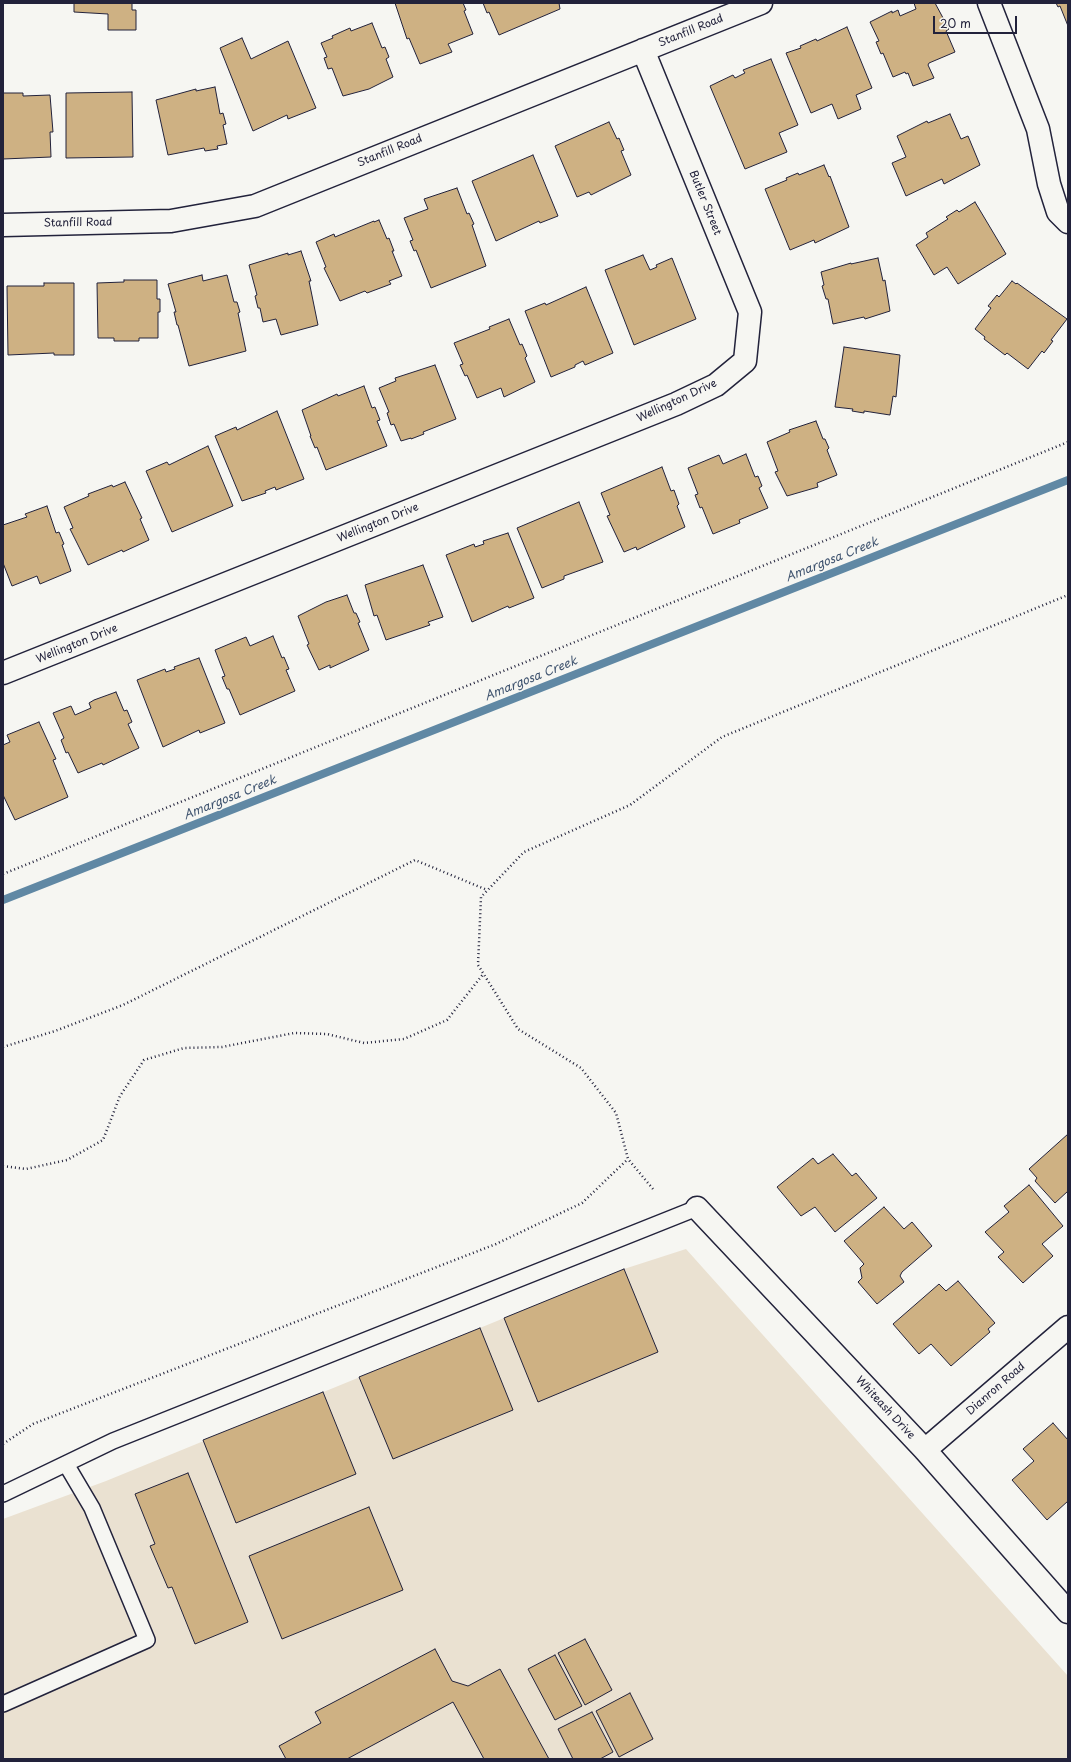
<!DOCTYPE html>
<style>
body{margin:0}
#map{position:relative;width:1071px;height:1762px;overflow:hidden;background:#f6f6f2;font-family:"Playpen Sans",sans-serif}
canvas{display:block}
.frame{position:absolute;inset:0;border:4px solid #22223b;pointer-events:none}
.scale{position:absolute;left:933px;top:16px;width:84px;height:18px;box-sizing:border-box;border:2px solid #22223b;border-top:0;padding-left:5px;font-size:12px;line-height:14px;white-space:nowrap;color:#22223b;-webkit-text-stroke:3px #f6f6f2;paint-order:stroke}
</style>
<div id="map">
<canvas width="1071" height="1762"></canvas>
<div class="frame"></div>
<div class="scale">20 m</div>
</div>
<script>
const g = document.querySelector('canvas').getContext('2d');
g.lineJoin = 'round';
function paint(path, color) { g.fillStyle = color; g.fill(path, 'evenodd'); }
const poly = rows => new Path2D(rows.map(r => 'M' + r).join(''));
function stroke(path, color, width, dash) { g.strokeStyle = color; g.lineWidth = width; g.lineCap = dash ? 'butt' : 'round'; g.setLineDash(dash || []); g.stroke(path); }
function label(font, color, halo, rows, align = 'center') {
  g.font = font + ' "Playpen Sans",sans-serif'; g.lineWidth = 3; g.setLineDash([]); g.textBaseline = 'middle'; g.strokeStyle = halo; g.fillStyle = color; for (const [text, x, y, turn = 0] of rows) {
    g.save(); g.translate(x, y); g.rotate((+turn || 0) * Math.PI / 180); g.textAlign = isNaN(turn) ? turn : align; if (halo) g.strokeText(text, 0, 0); g.fillText(text, 0, 0); g.restore();
  }
}
const built = poly([
 [686,1249,1068,1676,1068,1759,3,1759,3,1519,106,1481,624,1269]
]);
const stream = poly([
 [3,900,1068,480]
]);
const building = poly([
 [74,3,132,3,132,10,136,10,136,30,108,30,108,14,74,12,74,3],
 [395,3,463,3,466,10,464,11,473,34,448,44,452,52,420,64,409,38,407,39,395,3],
 [483,3,559,3,560,9,499,35,489,12,487,13,483,3],
 [914,3,935,3,949,29,946,31,955,52,929,63,928,65,934,78,913,86,908,73,906,74,905,72,893,77,883,53,881,54,876,42,879,41,870,22,892,11,892,13,898,10,900,16,916,9,914,3],
 [1056,3,1068,3,1068,26,1060,6,1058,7,1056,3],
 [372,23,382,48,385,47,389,57,386,59,393,77,369,89,343,96,332,68,328,69,324,58,327,57,321,43,333,38,332,36,350,28,351,31,372,23],
 [847,27,872,88,856,95,861,109,838,119,832,104,811,113,786,53,801,48,800,46,816,39,817,41,847,27],
 [242,38,251,59,288,41,316,108,288,119,287,115,253,131,220,48,242,38],
 [771,59,798,125,779,133,787,152,745,169,710,86,733,75,735,78,745,73,743,70,771,59],
 [215,87,220,114,223,113,226,124,223,125,227,144,217,146,218,149,205,151,204,148,168,155,156,100,196,89,196,91,215,87],
 [132,92,133,157,66,158,66,93,132,92],
 [3,93,23,93,23,96,50,95,53,132,50,132,51,157,3,159,3,93],
 [950,114,961,139,968,136,980,165,944,184,942,179,906,196,892,163,906,157,897,136,927,121,928,123,950,114],
 [609,122,617,139,619,138,624,150,621,151,631,175,591,195,589,192,577,197,555,146,609,122],
 [533,155,558,216,540,223,539,221,496,241,472,181,533,155],
 [824,165,829,177,830,176,849,227,815,243,814,240,790,250,765,189,787,180,786,178,798,173,799,175,824,165],
 [457,188,467,214,469,213,474,224,472,225,486,266,431,288,416,250,414,251,410,241,413,240,404,218,428,209,424,199,457,188],
 [975,202,1006,254,958,284,947,267,934,275,916,245,928,237,926,233,948,219,946,217,957,210,959,212,975,202],
 [379,220,387,239,389,238,394,251,392,251,402,276,389,281,391,284,367,293,365,291,340,301,324,268,326,267,316,242,334,234,335,237,374,221,374,222,379,220],
 [301,251,311,281,309,281,318,325,281,335,276,319,263,322,260,308,258,308,255,296,257,295,249,265,288,253,288,255,301,251],
 [643,255,650,270,657,267,656,265,672,258,696,319,634,345,605,270,643,255],
 [878,258,883,281,885,280,890,311,865,319,864,317,833,324,828,299,826,299,822,286,824,285,821,272,851,263,851,264,878,258],
 [202,275,203,281,227,275,234,302,237,302,240,312,238,313,246,351,189,366,178,325,177,325,174,312,176,312,168,284,202,275],
 [124,280,157,280,157,299,160,299,160,312,158,312,158,338,139,338,139,341,114,341,114,338,98,338,97,283,124,282,124,280],
 [1012,281,1016,284,1017,283,1067,319,1051,340,1053,341,1044,353,1042,351,1028,369,1007,353,1005,355,984,339,985,337,975,329,991,308,988,306,997,295,999,297,1012,281],
 [44,283,74,283,74,355,54,355,54,353,8,355,7,286,44,286,44,283],
 [586,287,613,353,585,365,583,361,575,365,575,367,551,377,525,311,545,303,546,305,586,287],
 [509,319,520,345,522,344,527,356,525,358,535,382,504,397,501,388,477,398,467,375,465,376,460,365,463,364,454,343,490,329,489,327,509,319],
 [844,347,900,355,896,397,893,396,890,415,864,411,864,413,852,411,853,409,835,407,844,347],
 [435,365,456,419,423,432,424,434,411,439,411,438,401,441,394,424,391,425,387,413,389,412,379,388,396,381,395,378,435,365],
 [364,386,372,408,375,407,380,420,377,421,387,446,326,470,317,447,315,448,310,436,311,436,302,410,337,394,338,396,364,386],
 [277,411,304,479,276,490,275,487,265,491,266,493,242,501,215,436,236,427,237,430,277,411],
 [816,421,823,439,825,439,829,448,827,450,837,475,817,483,818,487,787,496,775,472,778,471,767,442,790,432,789,430,816,421],
 [208,446,233,506,172,532,146,471,167,462,169,465,208,446],
 [746,454,755,477,758,476,762,486,759,488,768,508,739,520,740,523,713,534,702,507,700,508,695,495,698,494,688,468,719,455,723,464,746,454],
 [662,467,671,491,674,490,679,504,677,506,685,527,637,550,636,547,624,552,607,516,610,515,601,493,662,467],
 [125,482,142,518,140,519,149,540,123,552,122,550,88,565,70,529,73,528,64,507,89,496,88,494,112,485,113,487,125,482],
 [579,502,603,562,564,576,564,579,542,588,517,528,579,502],
 [47,506,56,533,59,532,64,544,62,545,71,571,40,584,37,576,12,586,3,563,3,525,27,517,25,514,47,506],
 [508,533,534,598,509,608,508,606,472,622,446,555,474,544,475,547,484,544,483,541,508,533],
 [423,565,443,617,428,622,430,625,386,640,377,615,374,616,365,585,423,565],
 [347,595,354,613,356,613,360,622,358,623,369,650,330,668,330,665,319,670,307,645,309,644,298,616,326,602,347,595],
 [273,636,282,658,284,657,289,669,286,670,295,691,240,715,229,689,227,689,222,677,225,676,215,650,246,637,250,646,273,636],
 [199,658,225,723,200,733,199,730,163,747,137,680,165,669,166,672,175,669,174,667,199,658],
 [116,692,124,711,127,710,132,722,128,724,139,748,103,765,102,763,78,773,68,752,66,753,61,740,64,738,53,713,71,706,75,715,91,708,89,703,94,700,116,692],
 [39,722,56,759,53,760,68,797,15,820,3,795,3,745,10,742,7,735,39,722],
 [1068,1134,1068,1191,1055,1203,1035,1181,1037,1178,1029,1169,1068,1134],
 [833,1154,852,1176,856,1173,877,1198,835,1232,815,1207,801,1216,777,1187,813,1158,818,1164,833,1154],
 [1029,1185,1063,1226,1042,1244,1053,1256,1023,1283,998,1257,1004,1252,985,1232,1009,1212,1004,1206,1029,1185],
 [884,1207,904,1229,912,1222,932,1246,902,1272,900,1276,904,1282,877,1304,858,1282,862,1278,860,1268,864,1264,844,1241,884,1207],
 [624,1269,658,1352,538,1402,504,1318,624,1269],
 [958,1281,995,1323,988,1329,990,1332,951,1366,931,1344,919,1354,893,1324,939,1284,946,1291,958,1281],
 [480,1328,513,1410,393,1459,359,1377,480,1328],
 [323,1392,356,1474,236,1523,203,1440,323,1392],
 [1053,1423,1068,1440,1068,1501,1047,1520,1012,1480,1034,1461,1023,1449,1053,1423],
 [188,1473,248,1622,195,1644,172,1587,168,1588,150,1546,155,1544,135,1494,188,1473],
 [369,1507,403,1590,282,1639,249,1556,369,1507],
 [585,1639,612,1690,585,1705,558,1653,585,1639],
 [435,1649,452,1681,468,1686,500,1669,549,1759,484,1759,453,1702,347,1759,286,1759,279,1746,321,1723,315,1712,435,1649],
 [555,1655,582,1706,555,1720,528,1669,555,1655],
 [630,1693,653,1739,619,1757,596,1711,630,1693],
 [592,1712,613,1752,600,1759,573,1759,558,1729,592,1712]
]);
const path = poly([
 [3,874,1068,442],
 [3,1047,55,1031,123,1005,415,860,487,890],
 [3,1166,26,1169,67,1160,103,1140,120,1096,144,1060,184,1048,222,1047,294,1033,327,1034,364,1043,404,1039,447,1020,484,973],
 [653,1189,628,1159,616,1113,581,1068,518,1029,478,965,481,897,524,852,630,805,722,737,1068,595],
 [3,1444,33,1424,496,1244,582,1203,628,1159]
]);
const service = poly([
 [3,1494,113,1441,697,1208],
 [3,1704,147,1640,92,1508,66,1464]
]);
const minor = poly([
 [989,3,1038,129,1049,184,1058,212,1068,222],
 [3,225,171,221,255,206,761,3],
 [3,673,676,404,716,385,745,361,750,312,643,50],
 [697,1208,925,1450,1068,1612],
 [925,1450,1068,1327]
]);
const streetNames = [
 ["Stanfill Road",691,31,-22],
 ["Stanfill Road",390,151,-22],
 ["Butler Street",705,203,68],
 ["Stanfill Road",78,223,-1],
 ["Wellington Drive",677,401,-25],
 ["Wellington Drive",378,523,-22],
 ["Wellington Drive",77,644,-22],
 ["Dianron Road",996,1389,-41],
 ["Whiteash Drive",885,1408,47]
];
const waterNames = [
 ["Amargosa Creek",832,560,-22],
 ["Amargosa Creek",531,679,-22],
 ["Amargosa Creek",230,798,-22]
];
paint(built, '#eae1d1');
stroke(stream, '#6088a4', 8);
paint(building, '#ceb183');
stroke(building, '#22223b', 1);
stroke(service, '#22223b', 18);
stroke(minor, '#22223b', 25);
stroke(path, '#22223b', 2.5, [1, 3]);
stroke(service, '#f6f6f2', 15);
stroke(minor, '#f6f6f2', 22);
label('11px', '#22223b', '#f6f6f2', streetNames);
label('italic 12px', '#415570', '#f6f6f2', waterNames);
</script>
